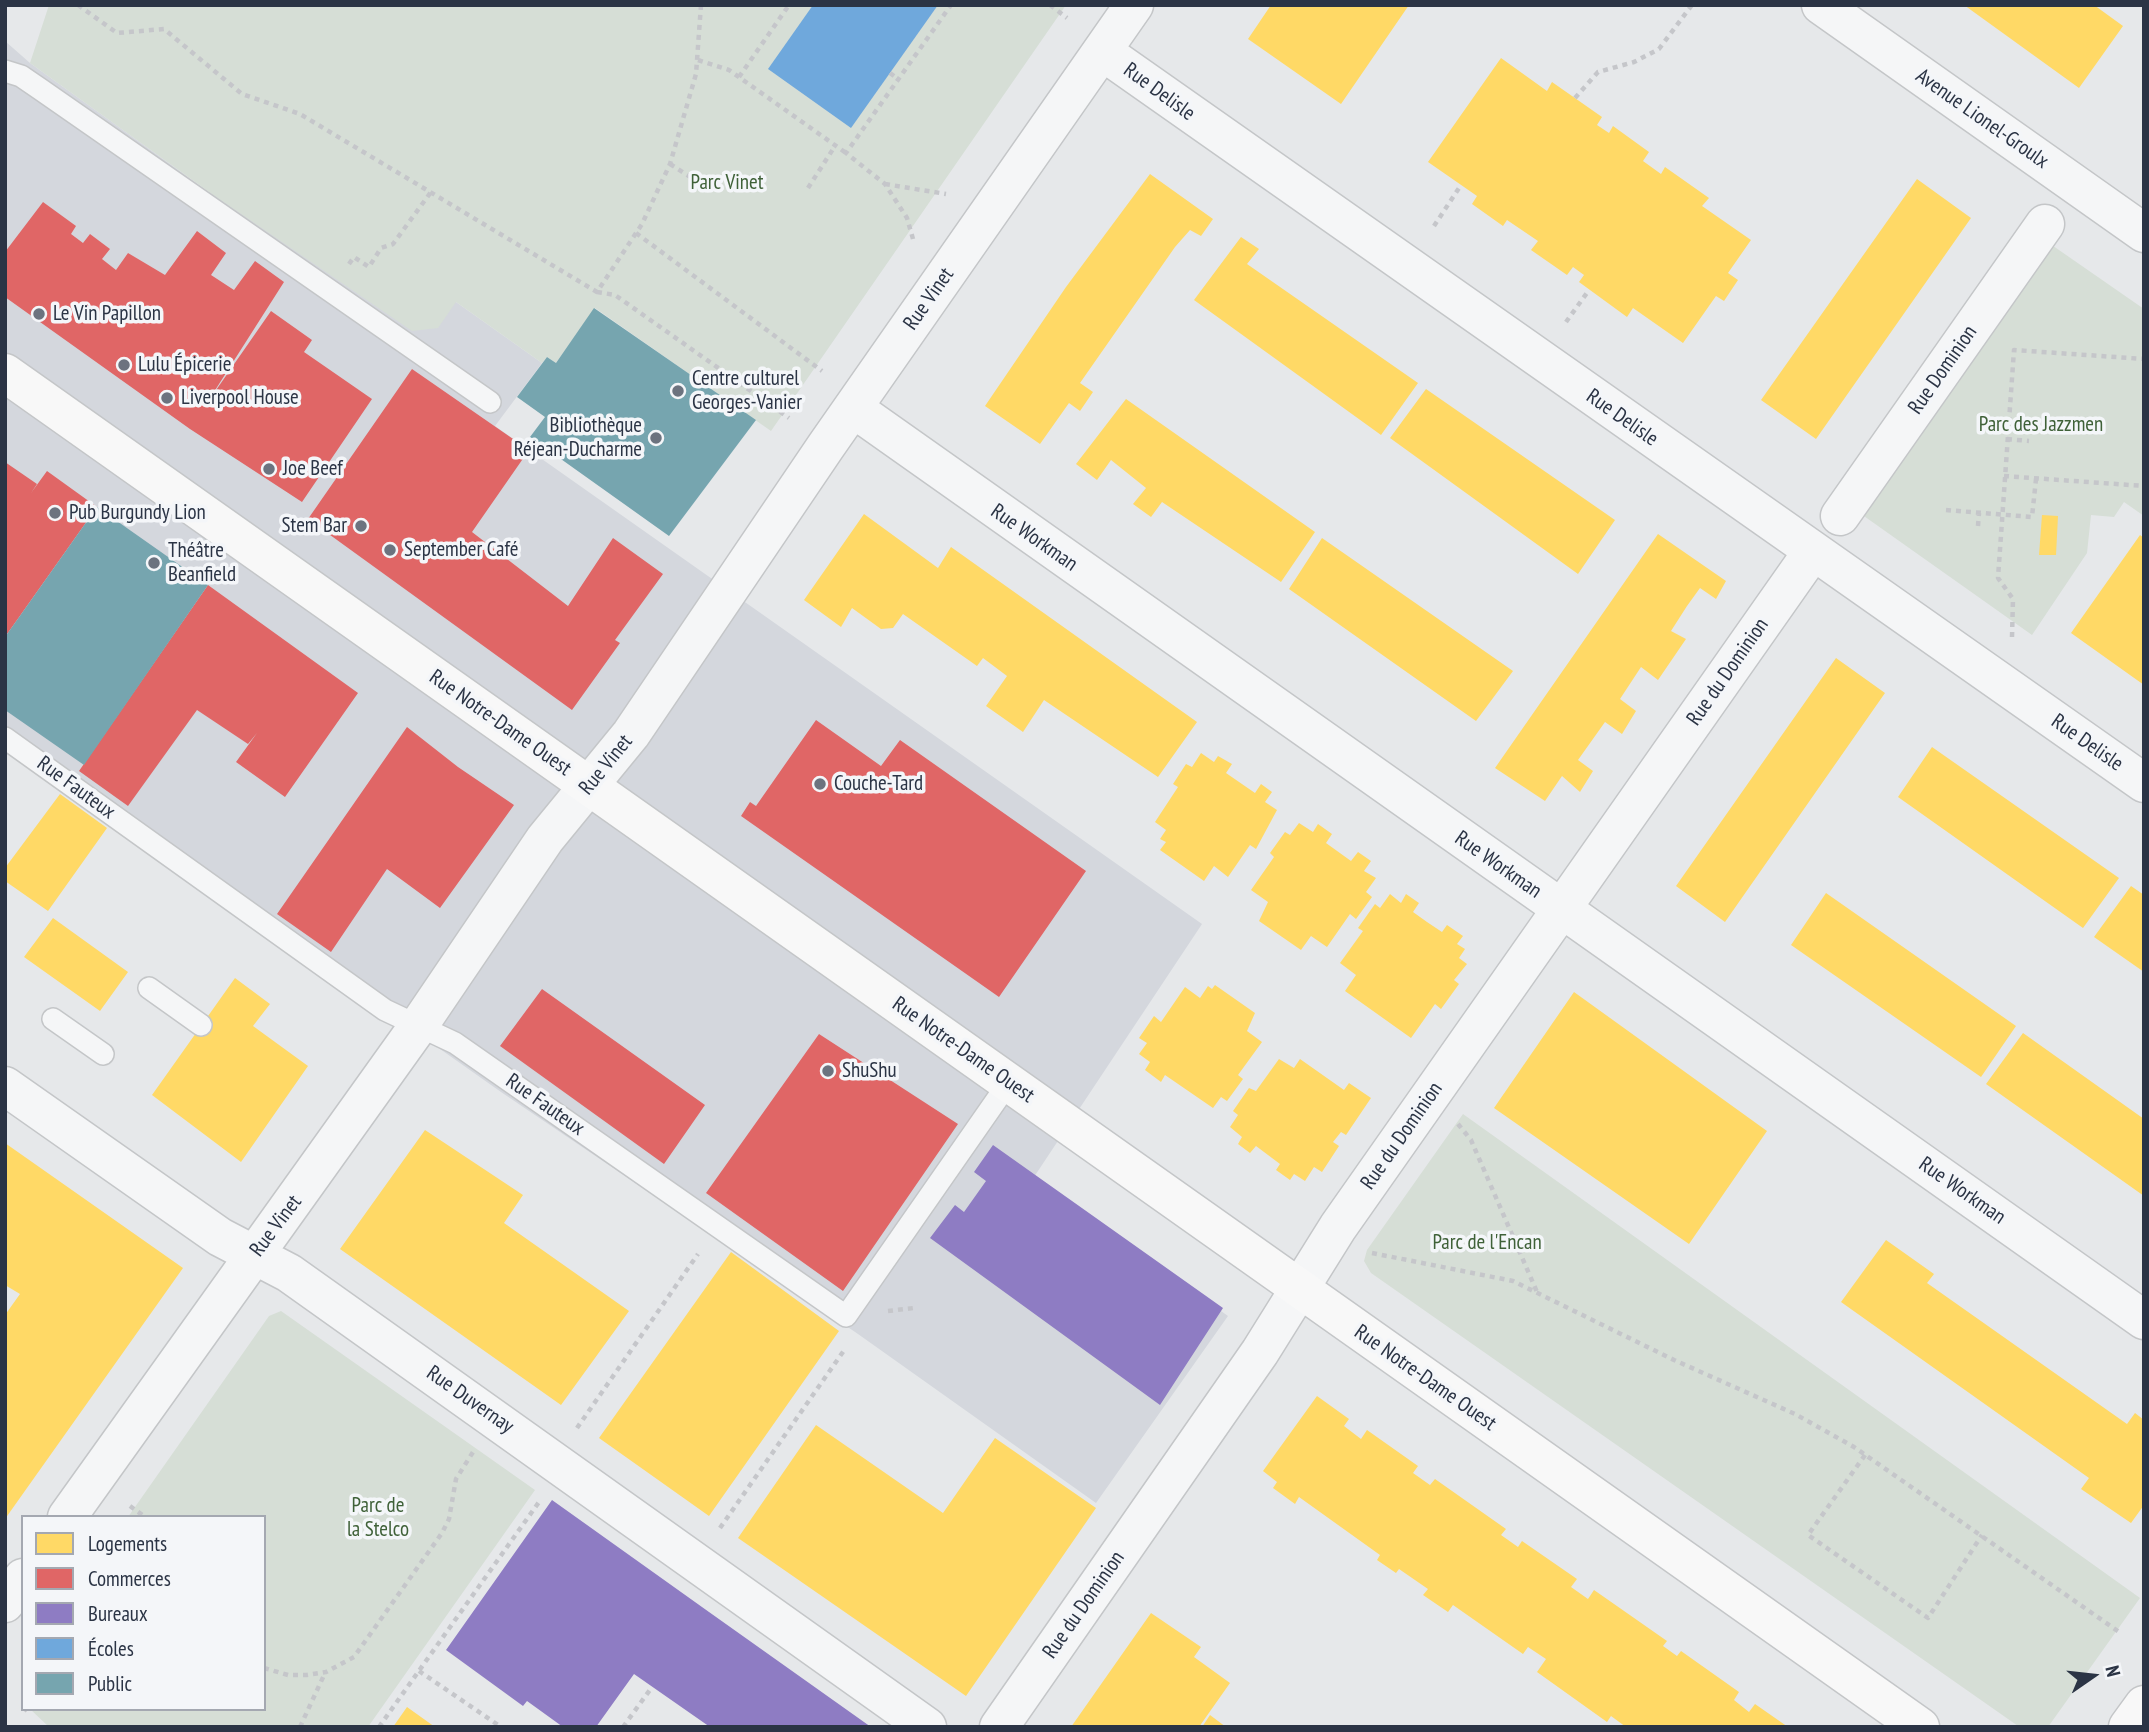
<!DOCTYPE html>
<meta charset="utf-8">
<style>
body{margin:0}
#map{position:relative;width:2149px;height:1732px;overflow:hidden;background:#e6e8ea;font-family:"PT Sans Narrow",sans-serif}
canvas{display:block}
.frame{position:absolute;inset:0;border:7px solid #2b3445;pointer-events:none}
.legend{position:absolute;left:21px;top:1515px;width:245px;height:196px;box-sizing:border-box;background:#f4f6f9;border:2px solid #a4a8b1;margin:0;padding:9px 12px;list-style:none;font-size:21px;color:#2b3445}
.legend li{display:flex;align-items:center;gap:14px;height:35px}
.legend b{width:35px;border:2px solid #a4a8b1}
.north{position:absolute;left:2058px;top:1641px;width:70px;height:70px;-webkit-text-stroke:5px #f4f6f9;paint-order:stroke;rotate:76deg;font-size:19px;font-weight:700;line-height:28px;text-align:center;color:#2b3445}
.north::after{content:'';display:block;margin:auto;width:24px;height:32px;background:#2b3445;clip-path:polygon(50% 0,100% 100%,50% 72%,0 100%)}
</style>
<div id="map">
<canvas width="2149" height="1732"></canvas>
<div class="frame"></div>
<ul class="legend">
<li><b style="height:19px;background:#ffd966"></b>Logements</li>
<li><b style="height:19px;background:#e06666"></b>Commerces</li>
<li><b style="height:19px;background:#8e7cc3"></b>Bureaux</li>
<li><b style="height:19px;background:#6fa8dc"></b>Écoles</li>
<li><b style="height:19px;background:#76a5af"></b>Public</li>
</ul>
<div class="north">N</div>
</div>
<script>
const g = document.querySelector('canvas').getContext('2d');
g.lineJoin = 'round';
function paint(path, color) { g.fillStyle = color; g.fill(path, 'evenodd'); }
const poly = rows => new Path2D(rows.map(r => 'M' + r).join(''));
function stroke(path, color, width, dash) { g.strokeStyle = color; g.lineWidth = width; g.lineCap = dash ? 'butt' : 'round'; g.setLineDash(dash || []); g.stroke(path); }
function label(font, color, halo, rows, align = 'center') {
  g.font = font + ' "PT Sans Narrow",sans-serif'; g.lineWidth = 7; g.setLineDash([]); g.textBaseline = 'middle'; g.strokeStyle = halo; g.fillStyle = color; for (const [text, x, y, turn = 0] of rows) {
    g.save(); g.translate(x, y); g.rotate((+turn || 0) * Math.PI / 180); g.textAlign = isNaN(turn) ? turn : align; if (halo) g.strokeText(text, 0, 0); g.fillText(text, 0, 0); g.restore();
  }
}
const built = poly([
 [5,41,30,63,209,192,456,302,542,363,495,426,1202,924,1034,1177,1228,1316,1096,1503,858,1334,501,1092,5,742]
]);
const green = poly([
 [49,5,1066,5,771,431,595,308,556,363,547,357,542,363,456,302,438,328,412,331,209,192,30,63],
 [2046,241,2144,309,2144,516,2124,502,2114,517,2091,515,2087,553,2032,635,1854,509],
 [1463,1114,2140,1598,2048,1727,2018,1726,1371,1273,1364,1261,1367,1250],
 [281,1311,535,1490,368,1727,49,1727,30,1709,264,1709,264,1517,128,1517,269,1316]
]);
const homes = poly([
 [1271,5,1409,5,1341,104,1248,39],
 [1964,5,2094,5,2123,26,2079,88],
 [1501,58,1547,91,1552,82,1602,117,1597,125,1609,133,1613,126,1649,152,1643,161,1661,174,1665,167,1709,198,1702,206,1751,240,1728,273,1738,280,1724,301,1716,296,1683,343,1633,308,1627,317,1579,282,1584,275,1573,267,1567,275,1531,250,1538,241,1507,220,1503,226,1472,204,1477,196,1428,162],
 [1150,174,1213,219,1201,236,1190,230,1175,247,1080,383,1093,392,1080,411,1069,403,1040,444,985,406,1066,287],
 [1917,179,1971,218,1816,439,1761,400],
 [1241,237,1259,249,1247,264,1418,383,1381,435,1194,300],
 [1426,389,1615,520,1578,574,1390,438],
 [1126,399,1315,532,1281,582,1162,502,1151,517,1133,504,1146,488,1111,460,1097,480,1076,464],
 [864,514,938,568,951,547,1197,722,1158,777,1044,700,1023,732,986,706,1007,676,983,658,977,666,903,614,893,628,881,629,852,608,841,627,804,600],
 [2042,515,2058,516,2056,555,2039,555],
 [1658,534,1726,581,1716,599,1700,588,1687,606,1671,631,1686,639,1658,680,1641,667,1620,699,1636,711,1622,734,1605,722,1578,760,1593,771,1580,792,1562,776,1545,801,1495,768],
 [2140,535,2144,538,2144,685,2071,633],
 [1322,538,1513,671,1476,721,1289,589],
 [1836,658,1885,693,1725,922,1676,886],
 [1932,747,2119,878,2083,928,1898,797],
 [1201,753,1214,762,1218,756,1232,764,1226,773,1255,793,1261,784,1272,792,1265,802,1277,810,1256,849,1250,845,1228,877,1214,866,1204,881,1160,850,1166,842,1160,839,1166,830,1155,822,1178,787,1173,784,1186,764,1192,767],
 [60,794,107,828,48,911,5,881,5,868],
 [1299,823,1313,832,1318,824,1332,834,1326,843,1351,861,1358,852,1371,861,1364,871,1376,878,1366,892,1372,897,1356,919,1350,914,1327,947,1311,936,1301,950,1259,921,1268,902,1251,890,1274,857,1270,853,1285,832,1290,835],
 [2131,886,2144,895,2144,972,2094,937],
 [1826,893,2016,1026,1981,1077,1791,945],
 [1390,894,1401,903,1406,894,1419,903,1413,912,1427,922,1442,932,1447,925,1463,936,1457,944,1465,949,1459,958,1467,964,1454,980,1459,984,1441,1009,1435,1004,1411,1038,1345,991,1356,975,1340,963,1363,931,1358,928,1375,904,1380,908],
 [53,918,128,972,100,1011,24,957],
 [235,978,270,1004,253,1026,308,1066,241,1162,152,1095],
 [1215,985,1255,1013,1247,1031,1262,1042,1238,1075,1243,1079,1227,1101,1221,1097,1213,1108,1165,1075,1161,1082,1145,1070,1150,1062,1139,1054,1147,1043,1139,1038,1154,1016,1161,1022,1185,987,1200,998,1208,986,1212,989],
 [1574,992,1767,1131,1689,1244,1494,1108],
 [2023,1033,2144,1119,2144,1196,1986,1084],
 [1279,1059,1294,1068,1300,1059,1344,1090,1349,1083,1371,1098,1346,1135,1341,1132,1333,1142,1339,1146,1322,1172,1314,1167,1305,1181,1294,1174,1290,1180,1276,1170,1280,1164,1256,1146,1250,1153,1238,1144,1242,1137,1230,1127,1238,1115,1233,1111,1249,1088,1256,1091],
 [425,1130,523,1195,504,1223,629,1311,561,1405,340,1249],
 [5,1143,183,1268,5,1519,5,1315,20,1294,5,1285],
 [1886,1240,1934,1274,1927,1283,2127,1424,2135,1413,2144,1420,2144,1505,2131,1523,2081,1489,2089,1478,1841,1302],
 [731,1252,839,1331,709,1516,599,1438],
 [1317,1396,1349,1419,1344,1426,1361,1439,1367,1430,1418,1466,1413,1473,1430,1485,1435,1479,1506,1529,1501,1535,1518,1547,1522,1541,1577,1579,1571,1587,1588,1599,1594,1590,1667,1641,1663,1646,1677,1656,1681,1651,1739,1692,1734,1700,1749,1712,1755,1704,1788,1727,1626,1727,1611,1716,1607,1722,1537,1672,1546,1659,1528,1647,1523,1654,1453,1605,1448,1612,1423,1595,1428,1589,1399,1569,1396,1573,1377,1560,1380,1555,1299,1497,1295,1504,1273,1488,1277,1482,1263,1471],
 [816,1425,943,1513,995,1438,1096,1508,966,1696,738,1538],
 [1151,1613,1201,1647,1194,1657,1230,1683,1199,1727,1071,1727],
 [407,1707,435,1727,393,1727],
 [1210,1715,1226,1727,1202,1727]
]);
const shops = poly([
 [43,202,76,226,71,234,83,243,90,234,110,249,102,259,116,270,128,253,165,275,197,231,226,253,211,275,234,290,255,261,284,282,205,406,271,311,312,340,304,352,372,399,302,502,190,429,5,297,5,252],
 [412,369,529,450,472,532,568,606,613,538,663,574,615,640,620,643,572,710,308,519],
 [5,462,37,484,31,493,47,471,97,507,5,637],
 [208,585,358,693,285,797,236,762,257,733,248,744,197,710,128,806,79,771],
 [816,720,881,766,900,740,1086,871,999,997,741,816,750,802,756,806],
 [407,727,458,767,514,805,440,908,387,869,331,952,277,914],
 [542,989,705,1105,664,1164,500,1046],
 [819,1034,958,1124,843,1291,706,1193]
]);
const offices = poly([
 [993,1145,1223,1308,1160,1405,930,1238,955,1205,964,1212,986,1181,974,1172],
 [552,1500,709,1612,871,1727,710,1727,634,1674,596,1727,563,1727,527,1701,523,1706,446,1650]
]);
const schools = poly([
 [813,5,938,5,851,128,768,69]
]);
const public = poly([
 [594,308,756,420,669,536,530,437,545,417,517,397,547,357,556,363],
 [97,507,208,585,84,765,5,710,5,637]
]);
const path = poly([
 [78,5,117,33,164,29,242,94,300,114,597,292,642,224,670,164,696,74,701,5],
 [1050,5,1067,18],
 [698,60,729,70,846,153],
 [890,73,898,79],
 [739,77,789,5],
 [1575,98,1598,72,1634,62,1659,49,1692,5],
 [670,164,706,187],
 [885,184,946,194],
 [808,188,835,146],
 [1434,226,1461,185],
 [636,233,822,371],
 [913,239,907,218,885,184,846,153,951,5],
 [349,264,354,257,369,267,381,248,393,244,431,192],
 [597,292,615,295,789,418],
 [1566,322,1589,290],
 [2007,439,2029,441],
 [2004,476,2144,486],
 [1946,510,2032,517,2036,479],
 [1978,526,1979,513],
 [2012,637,2013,599,1998,578,2014,350,2144,359],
 [1458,1124,1471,1140,1537,1292],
 [1372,1253,1513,1281,1674,1360,1795,1414,1854,1447,2122,1634],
 [888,1311,914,1308],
 [577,1428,698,1254],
 [1865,1455,1808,1535,1928,1618,1982,1535],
 [130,1506,145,1517],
 [720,1528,845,1349],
 [264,1668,288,1675,307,1675,326,1672,354,1657,442,1533,449,1519,456,1479,473,1452],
 [419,1671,501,1727],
 [24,1711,26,1709],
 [300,1727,325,1673],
 [379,1727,539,1502],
 [623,1727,652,1687]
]);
const lane = poly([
 [5,71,21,76,40,89,490,402],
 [5,738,385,1010,455,1043,846,1316,1009,1082],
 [149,988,201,1025],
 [53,1019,103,1054]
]);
const street = poly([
 [1821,5,2144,233],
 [1102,51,2144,783],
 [853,408,2144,1320],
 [1840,516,2045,224],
 [5,1086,220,1237,289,1273,927,1727],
 [67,1517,419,1025,545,839,631,734,826,446,1134,5],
 [5,1603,23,1578],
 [999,1727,1260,1352,1338,1227,1813,551]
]);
const secondary = poly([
 [5,373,1920,1727],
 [2128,1727,2144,1705]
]);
const markers = [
 [39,314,7,"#6c737f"],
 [124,365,7,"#6c737f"],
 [678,391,7,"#6c737f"],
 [167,398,7,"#6c737f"],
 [656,438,7,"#6c737f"],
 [269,469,7,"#6c737f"],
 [55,513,7,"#6c737f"],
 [361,526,7,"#6c737f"],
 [390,550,7,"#6c737f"],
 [154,563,7,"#6c737f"],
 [820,784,7,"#6c737f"],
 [828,1071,7,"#6c737f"]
];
const streetNames = [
 ["Rue Delisle",1159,92,36],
 ["Avenue Lionel-Groulx",1982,119,35],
 ["Rue Vinet",929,299,-55],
 ["Rue Dominion",1943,370,-55],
 ["Rue Delisle",1622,418,35],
 ["Rue Workman",1034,538,35],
 ["Rue du Dominion",1728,672,-55],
 ["Rue Notre-Dame Ouest",500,723,35],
 ["Rue Delisle",2087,743,35],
 ["Rue Vinet",606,765,-51],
 ["Rue Fauteux",76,788,36],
 ["Rue Workman",1498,865,35],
 ["Rue Notre-Dame Ouest",963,1050,35],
 ["Rue Fauteux",545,1105,35],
 ["Rue du Dominion",1402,1136,-55],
 ["Rue Workman",1962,1191,35],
 ["Rue Vinet",276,1226,-53],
 ["Rue Notre-Dame Ouest",1425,1378,35],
 ["Rue Duvernay",470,1400,35],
 ["Rue du Dominion",1084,1605,-55]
];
const parkNames = [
 ["Parc Vinet",727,183],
 ["Parc des Jazzmen",2041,425],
 ["Parc de l'Encan",1487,1243],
 ["Parc de",378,1506],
 ["la Stelco",378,1530]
];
const poiNames = [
 ["Le Vin Papillon",53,314],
 ["Lulu Épicerie",138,365],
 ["Centre culturel",692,379],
 ["Georges-Vanier",692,403],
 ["Liverpool House",181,398],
 ["Bibliothèque",642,426,"right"],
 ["Réjean-Ducharme",642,450,"right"],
 ["Joe Beef",283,469],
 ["Pub Burgundy Lion",69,513],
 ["Stem Bar",347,526,"right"],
 ["September Café",404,550],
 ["Théâtre",168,551],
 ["Beanfield",168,575],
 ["Couche-Tard",834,784],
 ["ShuShu",842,1071]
];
paint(built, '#d4d7dd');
paint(green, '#d6ded6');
paint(homes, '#ffd966');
paint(shops, '#e06666');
paint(offices, '#8e7cc3');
paint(schools, '#6fa8dc');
paint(public, '#76a5af');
stroke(lane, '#c4c6c8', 24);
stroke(street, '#c4c6c8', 41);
stroke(secondary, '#c4c6c8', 41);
stroke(path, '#c5c6ca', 4.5, [5, 5]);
stroke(lane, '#f5f6f7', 21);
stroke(street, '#f5f6f7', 38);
stroke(secondary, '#f8f8f8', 38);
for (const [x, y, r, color] of markers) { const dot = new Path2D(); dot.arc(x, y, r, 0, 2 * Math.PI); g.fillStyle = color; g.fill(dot); stroke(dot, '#f4f6f9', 2.5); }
label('21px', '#2b3445', '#f4f6f9', streetNames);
label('21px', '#3f6138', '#f4f6f9', parkNames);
label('21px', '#2b3445', '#f4f6f9', poiNames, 'left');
</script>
